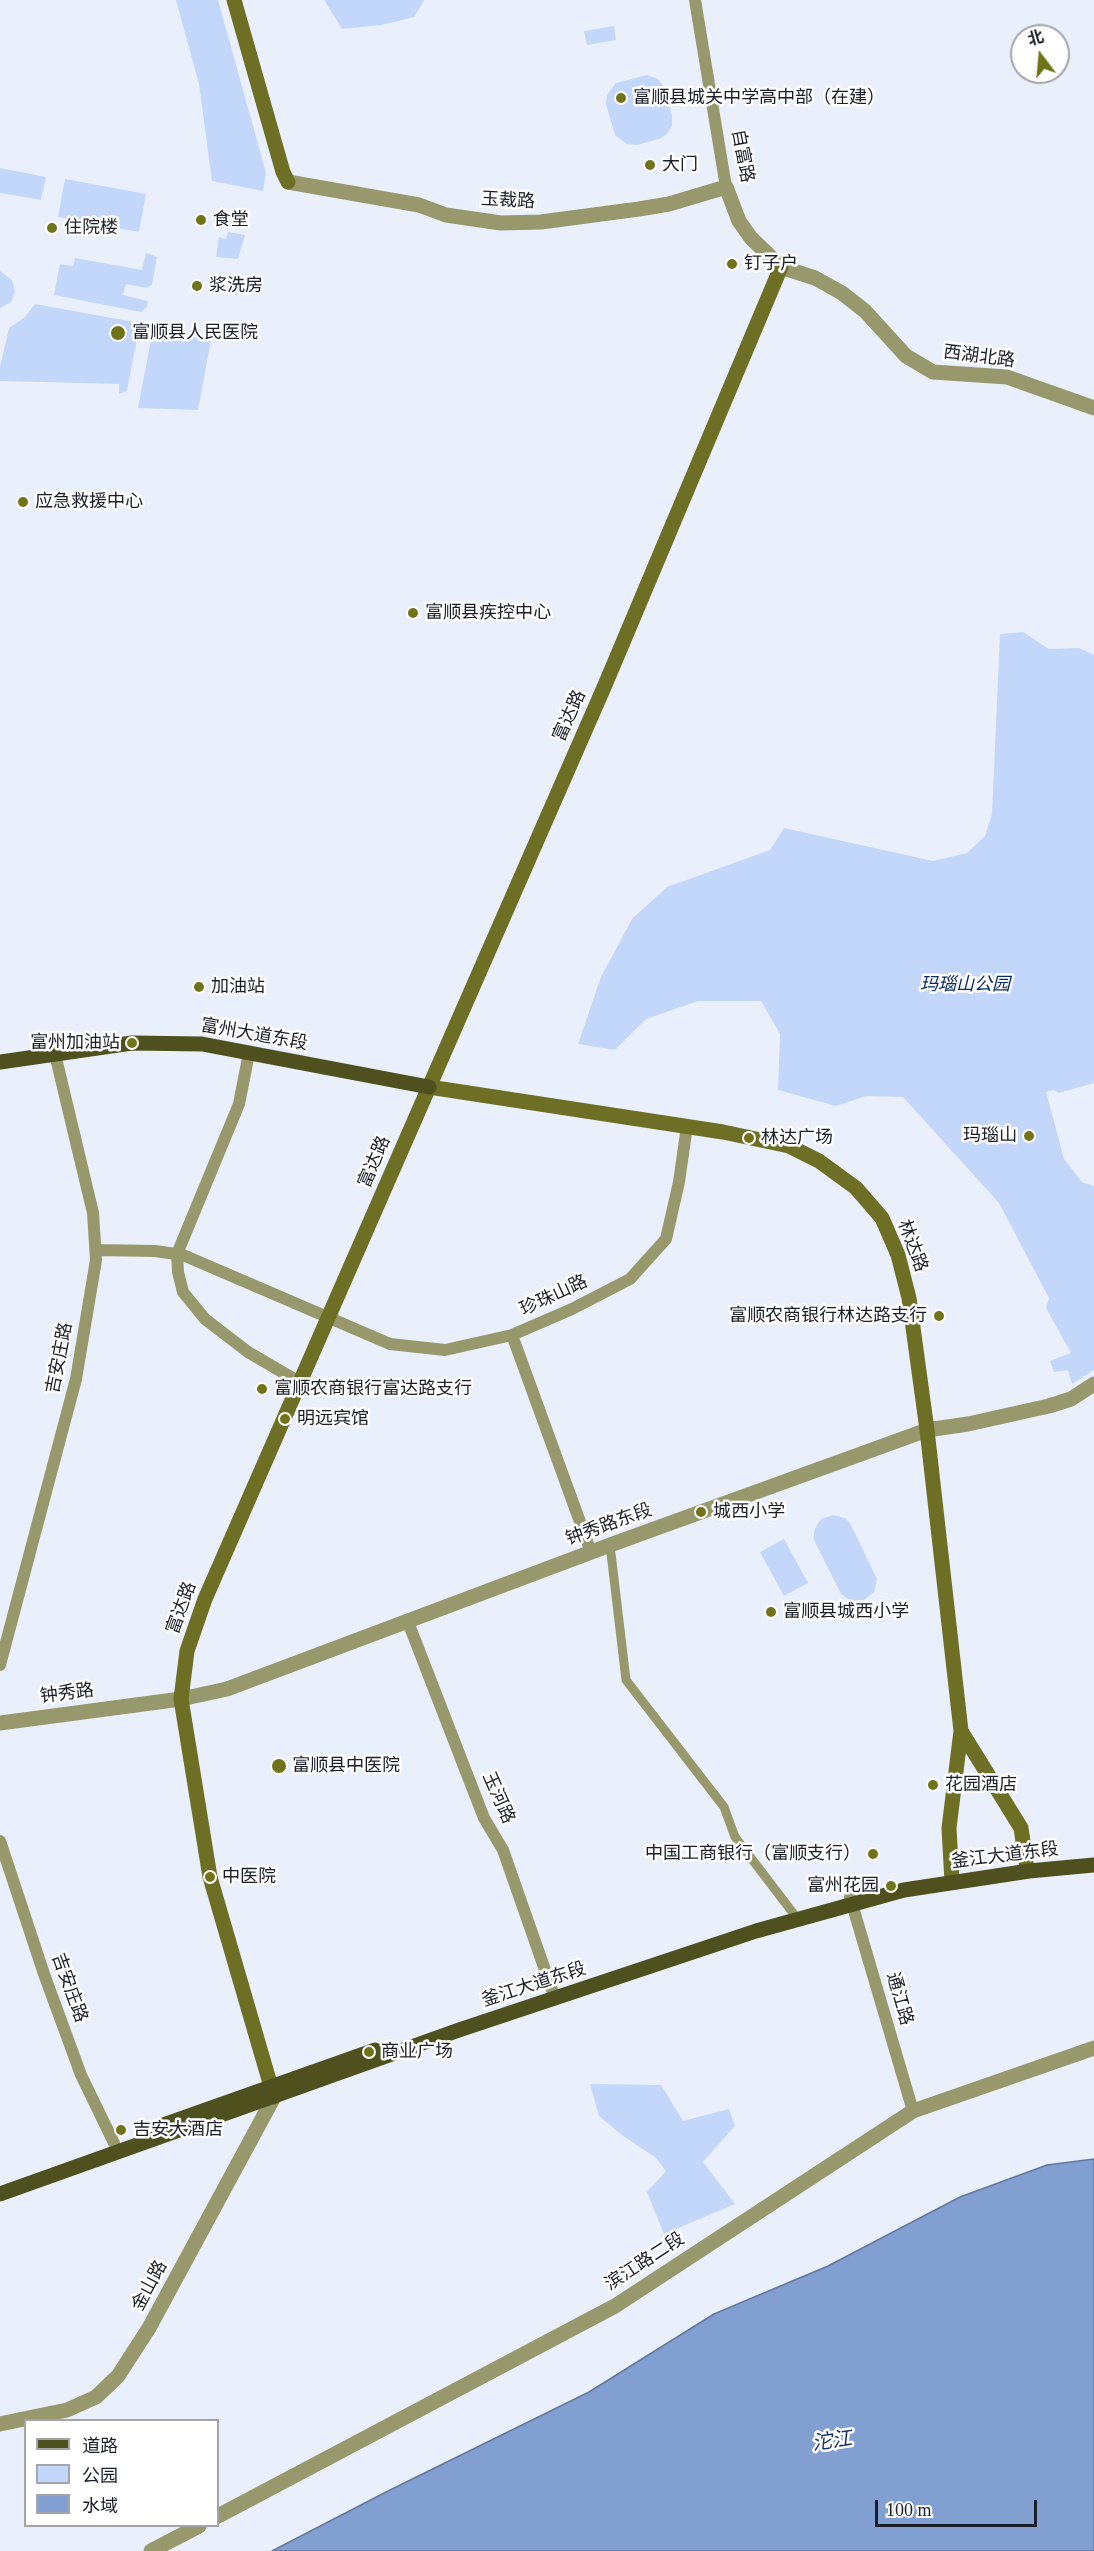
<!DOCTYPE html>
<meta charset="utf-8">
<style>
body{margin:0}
#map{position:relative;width:1094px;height:2551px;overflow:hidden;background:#eaf0fb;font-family:"Times New Roman","Noto Sans SC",serif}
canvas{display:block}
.legend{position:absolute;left:24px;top:2419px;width:195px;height:108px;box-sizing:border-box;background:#fff;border:2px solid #a3a5a9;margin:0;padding:8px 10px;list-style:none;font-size:18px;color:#191e28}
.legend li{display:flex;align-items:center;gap:12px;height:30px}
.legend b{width:30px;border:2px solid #a3a5a9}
.north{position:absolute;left:1010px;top:24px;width:60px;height:60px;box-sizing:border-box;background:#fff;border:2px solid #a3a5a9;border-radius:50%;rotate:344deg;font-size:16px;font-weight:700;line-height:24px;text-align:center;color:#191e28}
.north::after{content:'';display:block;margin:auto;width:21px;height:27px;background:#717319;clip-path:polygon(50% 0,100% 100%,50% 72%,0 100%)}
.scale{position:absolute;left:875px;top:2500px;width:162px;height:27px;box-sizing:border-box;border:3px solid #191e28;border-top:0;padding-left:8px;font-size:18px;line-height:21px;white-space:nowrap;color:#191e28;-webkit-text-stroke:4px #fff;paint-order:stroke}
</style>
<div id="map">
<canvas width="1094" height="2551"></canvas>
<ul class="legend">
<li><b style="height:8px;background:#4e501d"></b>道路</li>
<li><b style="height:16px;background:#c2d7fa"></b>公园</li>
<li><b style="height:16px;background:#819fd1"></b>水域</li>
</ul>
<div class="north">北</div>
<div class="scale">100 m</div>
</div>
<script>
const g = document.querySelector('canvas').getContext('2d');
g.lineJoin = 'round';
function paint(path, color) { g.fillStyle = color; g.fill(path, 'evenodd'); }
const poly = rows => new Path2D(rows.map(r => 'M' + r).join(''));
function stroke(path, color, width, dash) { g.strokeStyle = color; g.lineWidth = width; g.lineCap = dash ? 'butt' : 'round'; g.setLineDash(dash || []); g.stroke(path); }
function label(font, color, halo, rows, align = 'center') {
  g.font = font + ' "Times New Roman","Noto Sans SC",serif'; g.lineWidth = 5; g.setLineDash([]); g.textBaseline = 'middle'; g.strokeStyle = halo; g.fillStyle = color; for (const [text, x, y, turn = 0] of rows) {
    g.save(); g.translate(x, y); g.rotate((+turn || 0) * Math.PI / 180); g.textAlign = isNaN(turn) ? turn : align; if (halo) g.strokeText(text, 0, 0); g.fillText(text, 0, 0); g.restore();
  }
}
const green = poly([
 [176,0,218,0,266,173,263,191,212,181,199,84],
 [324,0,424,0,414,17,381,25,342,29],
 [614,26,616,40,587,45,584,31],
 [647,75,658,79,664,87,672,115,672,126,666,135,659,139,637,145,627,144,615,135,606,104,607,95,616,83],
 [0,168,46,177,41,200,0,193],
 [65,179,146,194,139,232,58,217],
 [228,232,245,235,238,259,216,257,219,237,226,239],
 [146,253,157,257,152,285,146,288,126,284,123,295,148,301,147,307,141,312,54,295,60,264,73,266,75,258,142,270],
 [0,271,12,280,15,291,11,302,0,308],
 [35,304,134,322,139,329,127,391,119,394,119,384,0,381,0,367,9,328,25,317],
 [153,329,211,340,198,410,138,408],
 [1023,632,1049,649,1079,648,1094,655,1094,1083,1059,1093,1054,1090,1046,1092,1064,1159,1082,1182,1094,1186,1094,1370,1072,1384,1068,1370,1054,1372,1050,1361,1071,1353,1046,1308,1049,1298,999,1203,903,1097,866,1096,836,1106,778,1090,780,1034,761,1001,698,1001,646,1019,615,1050,578,1044,601,977,632,919,667,887,770,850,784,828,933,861,967,853,985,836,992,814,1000,634],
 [833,1515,845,1518,850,1523,877,1579,874,1592,864,1600,851,1601,841,1594,814,1540,814,1531,817,1525,821,1519],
 [784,1539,808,1583,784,1596,760,1552],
 [590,2084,661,2085,683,2121,729,2109,735,2126,703,2162,735,2204,664,2234,647,2192,666,2171,656,2158,622,2135,599,2116]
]);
const water = poly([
 [1094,2159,1094,2551,272,2551,388,2491,589,2392,714,2314,828,2266,960,2197,1047,2165,1094,2159]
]);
const pedestrian = poly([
 [610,1545,626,1680,724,1807,735,1837,793,1913]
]);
const minor = poly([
 [695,0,726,187],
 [249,1053,239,1104,177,1254,178,1272,183,1292,205,1319,248,1352,301,1383],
 [96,1250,155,1251,183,1255,390,1344,445,1350,512,1335,572,1309,630,1279,666,1239,679,1182,687,1126],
 [512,1335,591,1552],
 [408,1622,484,1818,503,1850,552,1990],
 [0,1665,76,1379,96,1260,93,1213,55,1054],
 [0,1841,44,1974,81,2075,114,2143],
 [850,1897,913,2111]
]);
const tertiary = poly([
 [288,182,419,205,446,215,501,223,541,222,639,209,669,204,726,187,739,221,751,238,781,267,815,278,842,293,865,311,906,356,933,372,1007,377,1094,408],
 [0,1723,181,1699,227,1689,610,1545,927,1430,968,1424,1049,1406,1071,1399,1094,1384],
 [0,2424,67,2410,96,2397,118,2376,149,2328,274,2097],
 [218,2516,615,2306,913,2111,1094,2048],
 [151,2551,199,2526]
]);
const secondary = poly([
 [234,0,283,172,288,182],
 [429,1087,723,1132,789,1146,819,1161,856,1188,882,1218,898,1255,909,1298,927,1430,961,1731,949,1828,952,1882],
 [961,1731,1021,1828,1026,1862],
 [274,2097,210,1877,181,1699,187,1651,205,1599,605,685,781,267]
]);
const primary = poly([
 [0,1062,132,1043,202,1044,429,1087],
 [163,2125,375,2050],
 [0,2194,459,2030,756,1931,904,1890,1029,1871,1094,1865]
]);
const markers = [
 [621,98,6,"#717319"],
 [650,165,6,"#717319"],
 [201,220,6,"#717319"],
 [52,228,6,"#717319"],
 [732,264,6,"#717319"],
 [197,286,6,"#717319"],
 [118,333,8,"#717319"],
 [23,502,6,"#717319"],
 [413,613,6,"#717319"],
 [199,987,6,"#717319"],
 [132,1043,6,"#717319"],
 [1029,1136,6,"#717319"],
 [749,1138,6,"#717319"],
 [939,1316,6,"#717319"],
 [262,1389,6,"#717319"],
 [285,1419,6,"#717319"],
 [701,1512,6,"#717319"],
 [771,1612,6,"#717319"],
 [279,1766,8,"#717319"],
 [933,1785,6,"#717319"],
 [873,1854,6,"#717319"],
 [210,1877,6,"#717319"],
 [891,1886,6,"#717319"],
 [369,2052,6,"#717319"],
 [121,2130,6,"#717319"]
];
const poiNames = [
 ["富顺县城关中学高中部（在建）",633,98],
 ["大门",662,165],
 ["食堂",213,220],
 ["住院楼",64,228],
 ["钉子户",744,264],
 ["浆洗房",209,286],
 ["富顺县人民医院",132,333],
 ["应急救援中心",35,502],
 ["富顺县疾控中心",425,613],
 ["加油站",211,987],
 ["富州加油站",120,1043,"right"],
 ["玛瑙山",1017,1136,"right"],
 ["林达广场",761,1138],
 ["富顺农商银行林达路支行",927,1316,"right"],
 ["富顺农商银行富达路支行",274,1389],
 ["明远宾馆",297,1419],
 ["城西小学",713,1512],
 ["富顺县城西小学",783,1612],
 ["富顺县中医院",292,1766],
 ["花园酒店",945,1785],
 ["中国工商银行（富顺支行）",861,1854,"right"],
 ["中医院",222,1877],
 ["富州花园",879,1886,"right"],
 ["商业广场",381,2052],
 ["吉安大酒店",133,2130]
];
const streetNames = [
 ["自富路",742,156,79],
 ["玉裁路",508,201,3],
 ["西湖北路",979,357,7],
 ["富达路",570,716,-66],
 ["富州大道东段",254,1035,10],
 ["富达路",375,1162,-67],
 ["林达路",912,1246,70],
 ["珍珠山路",554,1296,-25],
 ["吉安庄路",60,1358,-79],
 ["钟秀路东段",609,1525,-20],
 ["富达路",182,1608,-70],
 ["钟秀路",67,1694,-7],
 ["玉河路",498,1798,66],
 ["釜江大道东段",1005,1856,-7],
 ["釜江大道东段",534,1985,-18],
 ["吉安庄路",69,1988,70],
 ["通江路",899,1999,74],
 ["滨江路二段",645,2262,-33],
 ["金山路",150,2286,-62]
];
const parkNames = [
 ["玛瑙山公园",965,985]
];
const waterNames = [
 ["沱江",832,2442,-8]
];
paint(green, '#c2d7fa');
paint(water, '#819fd1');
stroke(water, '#62789e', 1.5);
stroke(pedestrian, '#97996c', 9);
stroke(minor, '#97996c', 12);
stroke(tertiary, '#97996c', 15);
stroke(secondary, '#6d6f25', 15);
stroke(primary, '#4e501d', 15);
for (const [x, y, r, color] of markers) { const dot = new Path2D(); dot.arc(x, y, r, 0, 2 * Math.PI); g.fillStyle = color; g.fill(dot); stroke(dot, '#fff', 2); }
label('18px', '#191e28', '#fff', poiNames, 'left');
label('18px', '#191e28', '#fff', streetNames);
label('italic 18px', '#082b65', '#fff', parkNames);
label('italic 20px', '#0f326d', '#fff', waterNames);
</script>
